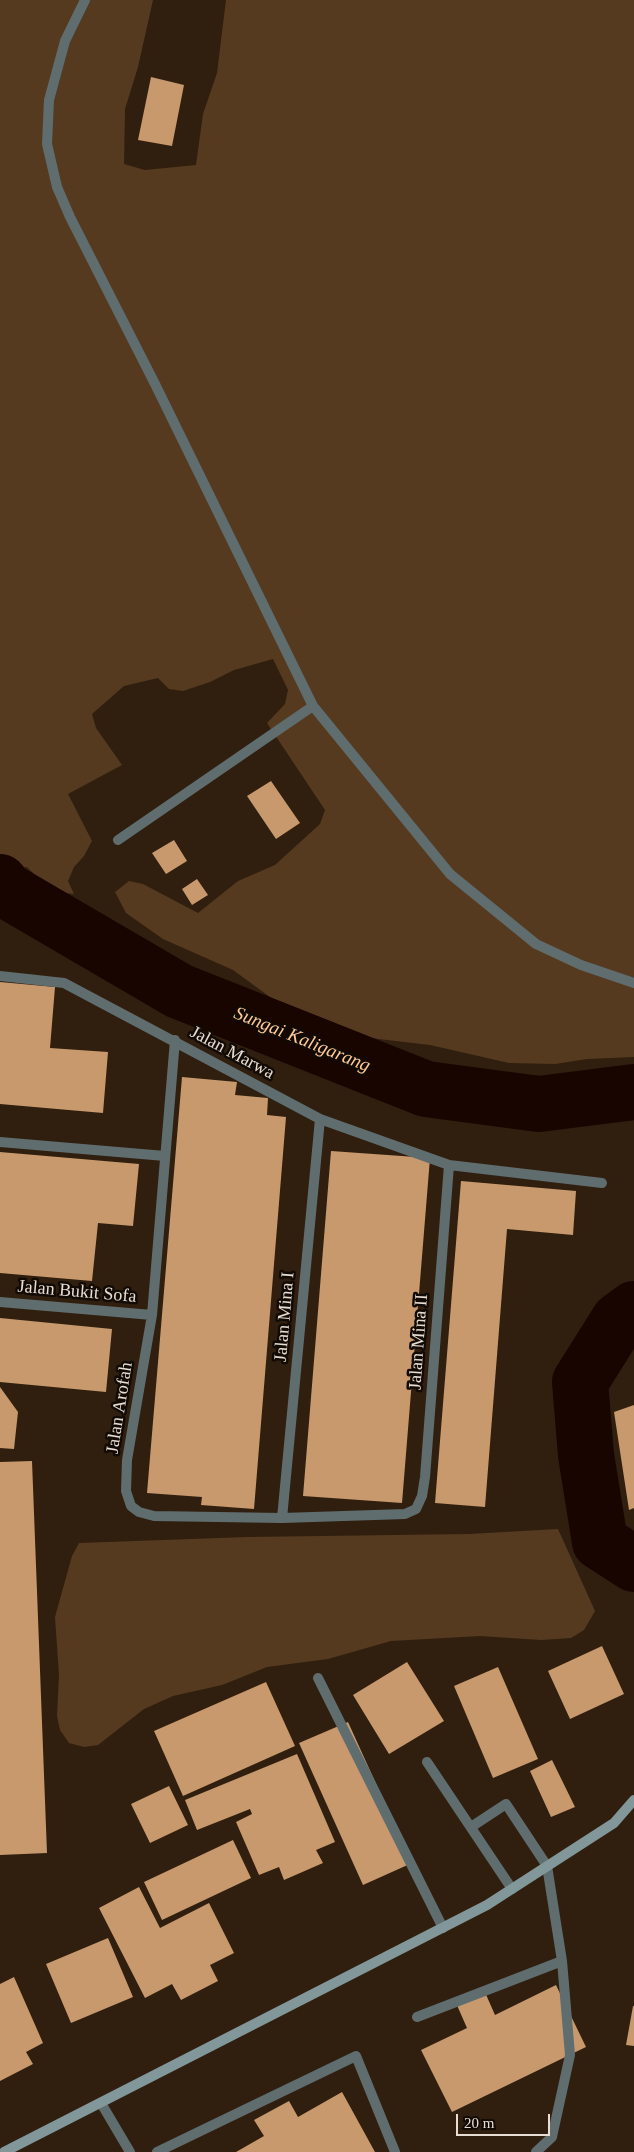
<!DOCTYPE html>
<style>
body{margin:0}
#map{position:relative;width:634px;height:2152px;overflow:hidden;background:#301f0f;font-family:Georgia,serif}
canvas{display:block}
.scale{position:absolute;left:456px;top:2114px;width:94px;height:22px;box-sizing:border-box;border:2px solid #e8ddd2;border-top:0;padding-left:6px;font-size:15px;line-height:18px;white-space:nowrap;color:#e8ddd2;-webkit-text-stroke:4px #120b05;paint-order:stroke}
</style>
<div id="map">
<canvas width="634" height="2152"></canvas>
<div class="scale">20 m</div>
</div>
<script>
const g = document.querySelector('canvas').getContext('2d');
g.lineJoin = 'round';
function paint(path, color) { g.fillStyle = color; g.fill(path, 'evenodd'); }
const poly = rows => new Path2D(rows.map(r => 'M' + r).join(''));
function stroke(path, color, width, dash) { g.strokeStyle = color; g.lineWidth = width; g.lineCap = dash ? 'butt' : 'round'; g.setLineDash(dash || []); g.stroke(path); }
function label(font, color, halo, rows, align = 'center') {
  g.font = font + ' Georgia,serif'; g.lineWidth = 5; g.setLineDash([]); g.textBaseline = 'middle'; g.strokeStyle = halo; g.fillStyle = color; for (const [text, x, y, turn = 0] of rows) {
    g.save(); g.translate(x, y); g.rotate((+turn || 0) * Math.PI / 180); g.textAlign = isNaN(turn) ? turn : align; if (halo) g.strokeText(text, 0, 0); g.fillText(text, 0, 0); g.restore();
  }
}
const green = poly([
 [0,0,153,0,138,67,125,109,124,164,145,170,196,165,203,114,217,73,226,0,634,0,634,1057,587,1059,555,1064,509,1063,430,1045,336,1034,281,1005,233,970,163,939,126,913,115,892,129,881,143,884,198,913,238,881,275,865,320,824,325,810,267,723,285,704,288,690,273,659,234,670,210,682,183,691,169,689,158,678,124,686,92,714,96,728,122,765,68,794,92,841,84,856,74,867,68,881,74,894,51,891,27,867,13,868,0,859],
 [558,1529,595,1611,584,1630,571,1638,541,1640,480,1636,391,1641,328,1659,267,1667,222,1685,173,1696,144,1709,98,1745,84,1747,69,1743,60,1730,57,1716,59,1675,55,1617,72,1556,79,1543,247,1537,469,1534]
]);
const river = poly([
 [0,882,6,890,179,991,426,1089,539,1104,634,1092],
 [634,1309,619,1320,580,1382,586,1455,600,1542,634,1564]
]);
const building = poly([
 [151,77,184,85,172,146,138,140],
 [271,781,300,823,276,839,247,796],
 [174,840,187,861,166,874,152,853],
 [197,879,208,895,192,905,182,889],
 [0,982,55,987,50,1048,108,1052,103,1113,0,1104],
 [182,1077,237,1082,235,1095,268,1098,267,1115,286,1117,254,1509,201,1505,202,1497,147,1493],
 [331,1151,430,1158,402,1503,303,1496],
 [0,1152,139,1164,133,1226,98,1223,92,1281,0,1273],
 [461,1181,576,1191,573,1235,507,1229,485,1507,435,1503],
 [0,1318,112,1329,106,1392,0,1382],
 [0,1387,18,1412,14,1449,0,1448],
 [634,1405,634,1508,629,1510,614,1412],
 [32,1461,47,1853,0,1855,0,1462],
 [602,1646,624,1694,570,1719,548,1671],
 [407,1662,444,1721,389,1754,353,1695],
 [498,1667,538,1759,493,1778,454,1686],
 [266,1682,295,1746,183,1796,154,1731],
 [348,1722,412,1863,363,1885,299,1743],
 [297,1754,335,1842,316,1850,323,1863,284,1880,279,1867,259,1875,236,1822,252,1814,250,1809,197,1830,185,1800],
 [552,1760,575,1807,551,1817,530,1771],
 [169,1786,188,1825,150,1843,131,1804],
 [233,1840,251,1878,162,1920,144,1882],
 [139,1887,160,1928,209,1903,234,1953,210,1965,218,1981,181,2000,172,1984,145,1998,99,1908],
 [108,1938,133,1997,71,2023,46,1964],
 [14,1977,43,2043,26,2052,33,2064,0,2081,0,1984],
 [556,1985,586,2047,452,2112,421,2050,467,2028,456,2003,484,1990,495,2015],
 [633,2006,634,2006,634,2046,626,2045],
 [342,2092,375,2152,236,2152,264,2136,254,2120,289,2101,298,2117]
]);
const lane = poly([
 [318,1678,443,1928],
 [427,1762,512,1889],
 [417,2017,562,1961,547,1866,506,1804,471,1827],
 [101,2103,130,2152],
 [157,2152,356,2056,395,2152],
 [536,2152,552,2137,570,2055,562,1961]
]);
const street = poly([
 [85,0,65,41,49,100,47,144,57,187,70,217,155,384,313,706,450,874,536,944,581,965,634,983],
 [118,840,313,706],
 [0,976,64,983,320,1119,449,1165,602,1183],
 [175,1040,152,1315,127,1460,126,1491,131,1506,139,1512,154,1516,282,1518,405,1514,416,1509,422,1496,425,1477,449,1165],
 [0,1142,165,1156],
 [0,1302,152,1315],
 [282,1518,320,1119]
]);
const secondary = poly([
 [4,2152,487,1905,614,1823,634,1800]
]);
const streetNames = [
 ["Jalan Marwa",232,1053,28],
 ["Jalan Bukit Sofa",77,1292,5],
 ["Jalan Mina I",285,1317,-85],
 ["Jalan Mina II",419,1342,-86],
 ["Jalan Arofah",120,1408,-81]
];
const waterNames = [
 ["Sungai Kaligarang",302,1040,22]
];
paint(green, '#553a1f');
stroke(river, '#180500', 56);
paint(building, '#c8996d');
stroke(lane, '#5f6d6f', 10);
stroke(street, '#5f6d6f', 10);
stroke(secondary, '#81979a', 10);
label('18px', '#e8ddd2', '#120b05', streetNames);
label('italic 19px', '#fec996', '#120b05', waterNames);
</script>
